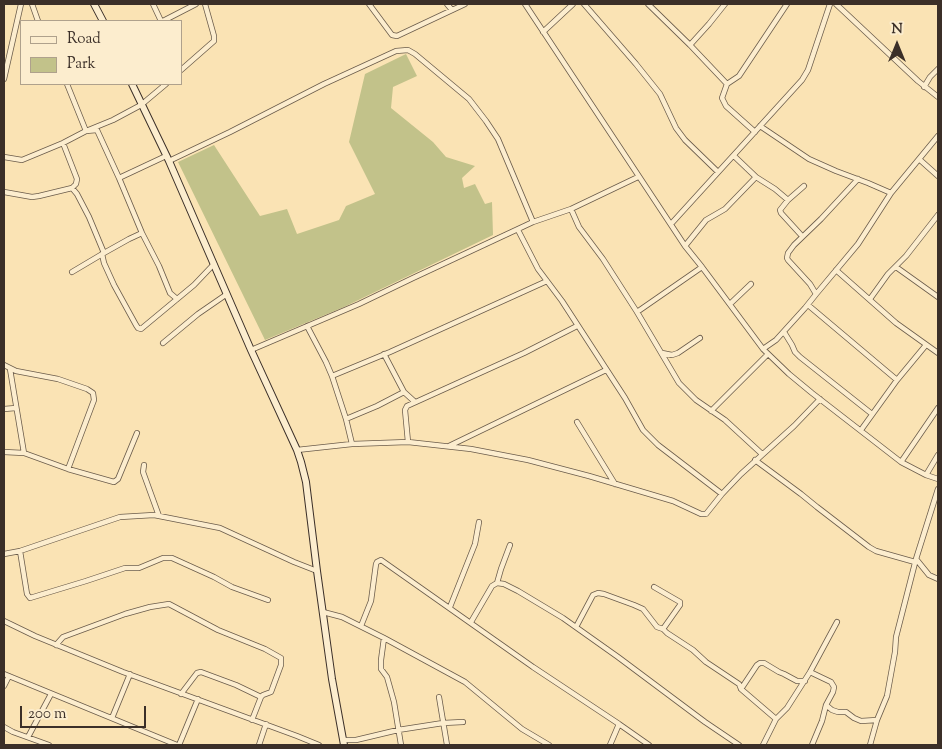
<!DOCTYPE html>
<style>
body{margin:0}
#map{position:relative;width:942px;height:749px;overflow:hidden;background:#fae3b4;font-family:"Sorts Mill Goudy",serif}
canvas{display:block}
.frame{position:absolute;inset:0;border:5px solid #3b2f28;pointer-events:none}
.legend{position:absolute;left:20px;top:20px;width:162px;height:65px;box-sizing:border-box;background:#fcedce;border:1px solid #afa18c;margin:0;padding:6px 9px;list-style:none;font-size:15px;color:#3b2f28}
.legend li{display:flex;align-items:center;gap:10px;height:25px}
.legend b{width:25px;border:1px solid #afa18c}
.north{position:absolute;left:872px;top:20px;width:50px;height:50px;-webkit-text-stroke:4px #fcedce;paint-order:stroke;rotate:0deg;font-size:14px;font-weight:700;line-height:20px;text-align:center;color:#3b2f28}
.north::after{content:'';display:block;margin:auto;width:18px;height:22px;background:#3b2f28;clip-path:polygon(50% 0,100% 100%,50% 72%,0 100%)}
.scale{position:absolute;left:20px;top:706px;width:126px;height:22px;box-sizing:border-box;border:2px solid #3b2f28;border-top:0;padding-left:6px;font-size:15px;line-height:18px;white-space:nowrap;color:#3b2f28;-webkit-text-stroke:4px #fcedce;paint-order:stroke}
</style>
<div id="map">
<canvas width="942" height="749"></canvas>
<div class="frame"></div>
<ul class="legend">
<li><b style="height:6px;background:#fcedce"></b>Road</li>
<li><b style="height:14px;background:#c2c28a"></b>Park</li>
</ul>
<div class="north">N</div>
<div class="scale">200 m</div>
</div>
<script>
const g = document.querySelector('canvas').getContext('2d');
g.lineJoin = 'round';
function paint(path, color) { g.fillStyle = color; g.fill(path, 'evenodd'); }
const poly = rows => new Path2D(rows.map(r => 'M' + r).join(''));
function stroke(path, color, width, dash) { g.strokeStyle = color; g.lineWidth = width; g.lineCap = dash ? 'butt' : 'round'; g.setLineDash(dash || []); g.stroke(path); }
const green = poly([
 [406,54,417,76,393,87,391,108,433,142,446,157,475,166,462,178,464,188,475,184,485,204,492,202,493,235,344,307,265,340,178,162,214,145,260,216,287,209,297,234,339,220,346,206,375,194,349,142,365,74]
]);
const minor = poly([
 [32,4,38,21],
 [153,4,161,21],
 [369,4,392,35,397,36,465,4],
 [447,4,452,10],
 [525,4,685,246,702,267,763,349,789,374,812,393,901,462,926,475,938,479],
 [584,4,636,64,660,94,676,128,685,140,718,172],
 [648,4,690,45,727,84],
 [836,4,918,81,938,97],
 [163,21,196,4],
 [543,32,573,4],
 [690,45,709,24,725,4],
 [181,70,214,41,214,36,205,4],
 [4,79,21,4],
 [67,84,86,131,97,130,119,178,142,233,159,266,170,293,177,299],
 [924,87,930,77,938,69],
 [760,126,809,159,836,171,868,183,891,193],
 [755,132,726,106,722,98,727,84,739,76,787,4],
 [734,156,756,177,775,189,788,200],
 [4,157,22,160,63,143,86,131,113,120,141,105,166,84],
 [919,159,938,176],
 [169,161,230,132,324,84,396,51,408,50,415,54,469,99,486,121,498,139,533,222],
 [119,178,166,156],
 [72,188,77,194,89,217,104,253],
 [4,192,32,197,39,196,72,188,76,184,77,179,63,143],
 [571,209,579,227,603,259,637,312,679,383,696,400,725,420,762,454],
 [671,224,802,80,808,70,830,4],
 [518,230,538,269,562,301,625,398,643,430,658,445,722,494],
 [802,236,781,213,780,210,788,200,804,186],
 [685,246,706,220,725,209,756,177],
 [102,254,104,263,114,285,136,325,138,328,141,329,194,285,214,264],
 [896,267,938,297],
 [836,270,896,323,938,353],
 [72,272,104,253,129,239,142,233],
 [816,294,810,284,788,260,787,258,788,253,794,245,821,219,858,179],
 [870,299,888,274,906,256,938,215],
 [730,304,751,284],
 [808,305,897,380],
 [637,312,702,267],
 [307,326,326,362,332,376,346,419,352,444],
 [784,332,792,345,795,352,800,357,872,414],
 [163,343,198,314,227,294],
 [763,349,776,340,805,308,817,293,858,244,891,193,938,136],
 [251,350,359,304,413,278,533,222,571,209,638,177],
 [662,353,672,355,678,353,700,338],
 [384,354,404,392,415,402],
 [4,365,16,371,58,379,87,389,93,393,94,400,68,469],
 [10,369,24,453],
 [332,376,390,352,547,281],
 [4,409,16,408],
 [711,411,768,354],
 [346,419,377,406,404,392],
 [577,422,615,484],
 [861,430,897,380,926,345],
 [408,442,405,410,407,406,524,353,577,326],
 [449,446,606,370],
 [297,450,352,444,408,442,471,449,528,460,589,476,673,501,701,514,706,514,722,494,741,474,794,426,820,399],
 [4,452,24,453,68,469,114,482,118,479,137,433],
 [755,460,801,494,817,507,869,547,876,551,915,562],
 [901,462,938,408],
 [144,465,143,472,159,516],
 [926,475,938,455],
 [20,551,27,594,30,598,86,581,125,568,139,568,163,558,172,558,214,577,232,587,268,600],
 [4,554,20,551,120,517,154,515,220,528,294,562,317,571],
 [916,559,929,575,938,579],
 [497,583,504,584,518,591,563,618,618,657,705,722,739,745],
 [654,587,680,602,680,605,663,629],
 [450,607,475,544,479,522],
 [323,612,342,617,384,638,465,682,522,729,549,745],
 [4,621,35,636,123,672,297,736,319,745],
 [471,622,492,586,497,583,501,569,510,545],
 [361,626,371,601,376,564,377,562,381,560,533,667,619,724,649,745],
 [576,627,593,595,598,593,604,594,634,605,643,609,657,627,663,629,667,633,693,650,706,662,739,684,741,689,776,719],
 [384,638,381,660,381,669,387,677,394,702,401,745],
 [56,645,63,637,125,614,150,607,169,604,218,630,265,649,281,658,281,665,271,692,263,695,261,697,252,720],
 [810,672,831,682,834,687,833,692,826,705,822,721,812,745],
 [4,674,177,745],
 [4,686,9,676],
 [741,689,757,665,760,663,764,663,779,672,784,674,797,681,805,681],
 [181,694,197,673,201,672,236,685,261,697],
 [439,697,447,745],
 [826,705,832,710,838,712,846,712,854,718,861,721,877,720],
 [112,718,130,674],
 [4,727,13,732,49,745],
 [28,737,51,694],
 [343,740,356,740,398,730,443,723,463,722],
 [179,745,198,699],
 [259,745,266,724],
 [610,745,619,724],
 [763,745,776,719,787,708,810,672,837,622],
 [870,745,877,720,887,696,895,652,896,637,916,559,938,489]
]);
const secondary = poly([
 [94,4,103,21],
 [132,84,169,161,251,350,297,450,301,462,306,482,317,571,332,679,344,745]
]);
paint(green, '#c2c28a');
stroke(minor, '#6b5c4b', 6);
stroke(secondary, '#3b2f28', 8);
stroke(minor, '#fcedce', 4.5);
stroke(secondary, '#fcedce', 6);
</script>
